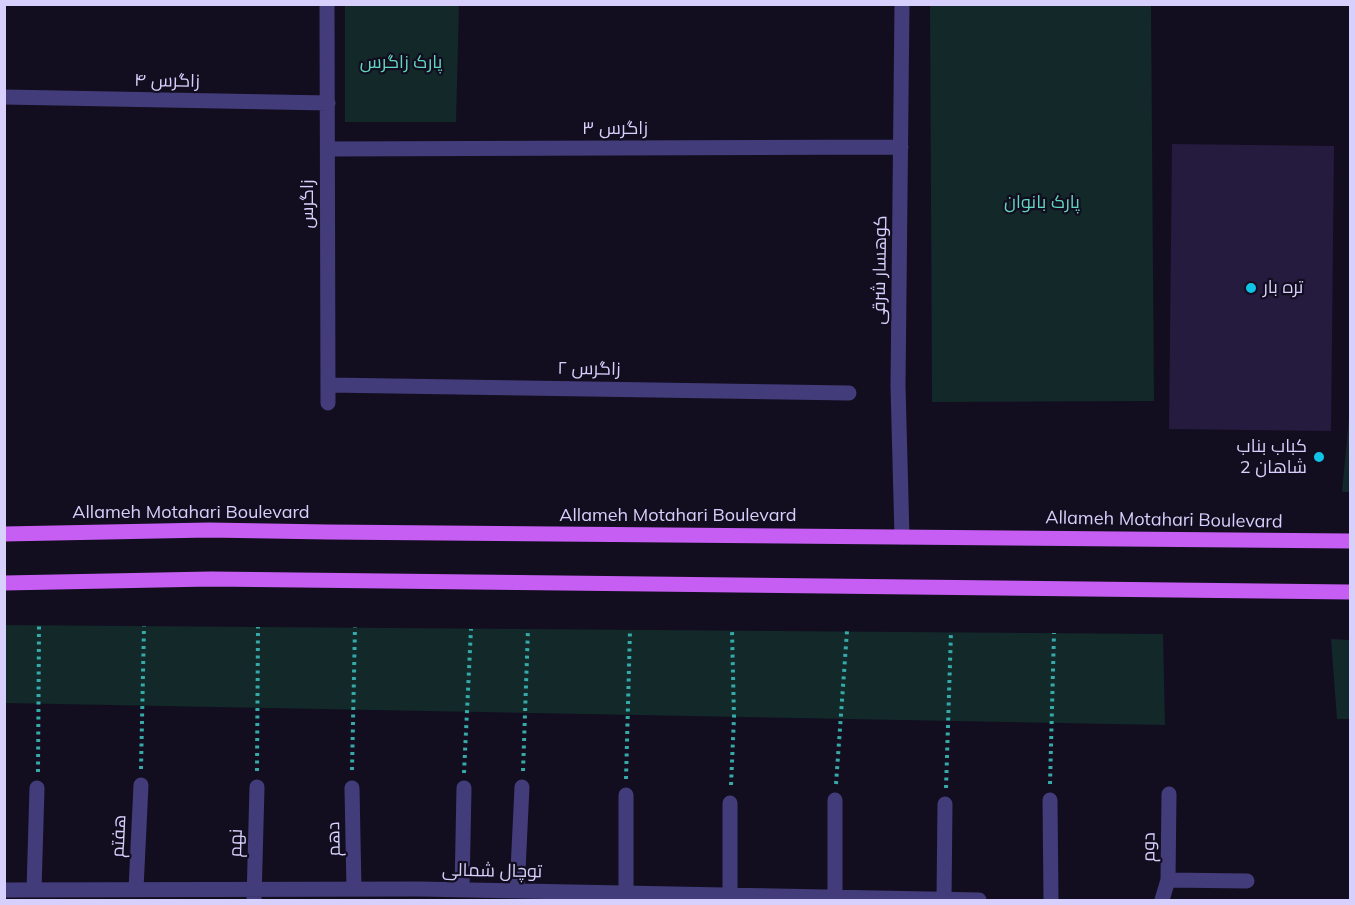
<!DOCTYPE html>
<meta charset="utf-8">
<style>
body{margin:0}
#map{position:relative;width:1355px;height:905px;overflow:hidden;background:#120e1f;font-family:Mulish,sans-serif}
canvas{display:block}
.frame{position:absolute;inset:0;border:6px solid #d7d0fc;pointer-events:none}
</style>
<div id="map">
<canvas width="1355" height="905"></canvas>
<div class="frame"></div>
</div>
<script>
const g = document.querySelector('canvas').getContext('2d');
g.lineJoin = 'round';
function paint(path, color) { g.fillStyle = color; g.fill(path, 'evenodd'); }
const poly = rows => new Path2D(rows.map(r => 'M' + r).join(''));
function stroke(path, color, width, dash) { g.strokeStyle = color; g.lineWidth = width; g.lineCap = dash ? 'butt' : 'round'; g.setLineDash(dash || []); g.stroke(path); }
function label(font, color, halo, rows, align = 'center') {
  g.font = font + ' Mulish,Cairo,sans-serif'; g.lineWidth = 4.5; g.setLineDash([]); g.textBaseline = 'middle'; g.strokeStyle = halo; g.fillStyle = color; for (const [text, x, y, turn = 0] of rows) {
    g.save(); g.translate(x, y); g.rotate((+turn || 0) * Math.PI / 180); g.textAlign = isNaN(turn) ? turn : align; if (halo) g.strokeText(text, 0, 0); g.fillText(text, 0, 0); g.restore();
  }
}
const green = poly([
 [345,5,459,5,456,122,345,122],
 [930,5,1151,5,1154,401,932,402],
 [1350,408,1350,492,1342,492],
 [5,625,1163,634,1165,725,5,703],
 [1331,639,1350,640,1350,719,1337,719]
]);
const building = poly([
 [1172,144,1334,146,1331,431,1169,429]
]);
const path = poly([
 [141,769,144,626],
 [352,770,355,627],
 [257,771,258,627],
 [523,771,528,629],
 [38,772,39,625],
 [464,773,471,629],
 [626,779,630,630],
 [836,784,847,631],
 [1050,784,1054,633],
 [731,785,734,717,732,631],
 [946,788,951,632]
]);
const minor = poly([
 [327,4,328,403],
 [4,97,328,103],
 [328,149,901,147],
 [328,385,849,393],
 [902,537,898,386,902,4],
 [352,788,354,889],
 [626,795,626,894],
 [1050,800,1051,900],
 [1168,880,1247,881],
 [136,889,141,785],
 [4,890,419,889,979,900],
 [34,890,37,788],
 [462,890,464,788],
 [517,891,522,787],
 [730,895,730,803],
 [835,898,835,800],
 [254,900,257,787],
 [944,900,945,804],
 [1162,900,1168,880,1169,794]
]);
const major = poly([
 [4,534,209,530,328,532,1350,541],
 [4,583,211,579,1350,592]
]);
const markers = [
 [1251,288,6,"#10c4e8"],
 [1319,457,6,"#10c4e8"]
];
const parkNames = [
 ["پارک زاگرس",401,63],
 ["پارک بانوان",1042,203]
];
const streetNames = [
 ["زاگرس ۴",167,81,1],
 ["زاگرس ۳",615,129],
 ["زاگرس",308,204,-90],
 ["کوهسار شرقی",880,270,-89],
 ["زاگرس ۲",589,369,1],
 ["Allameh Motahari Boulevard",191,513],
 ["Allameh Motahari Boulevard",678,516],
 ["Allameh Motahari Boulevard",1164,520,1],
 ["هفتم",119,836,-87],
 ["دهم",334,839,-91],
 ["نهم",236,843,-88],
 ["دوم",1149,847,-89],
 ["توچال شمالی",492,871,1]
];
const poiNames = [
 ["تره بار",1263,288],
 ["کباب بناب",1307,447,"right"],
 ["شاهان 2",1307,468,"right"]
];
paint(green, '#122829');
paint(building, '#251b3f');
stroke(path, '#36a9a9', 4, [3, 4.5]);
stroke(minor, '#433c7b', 15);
stroke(major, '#c65ef4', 15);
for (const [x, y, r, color] of markers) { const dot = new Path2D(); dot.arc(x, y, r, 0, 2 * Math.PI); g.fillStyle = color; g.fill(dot); stroke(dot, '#120e1f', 2); }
label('18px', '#61d6c1', '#120e1f', parkNames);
label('18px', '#d7d0fc', '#120e1f', streetNames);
label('18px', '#d7d0fc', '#120e1f', poiNames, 'left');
</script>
